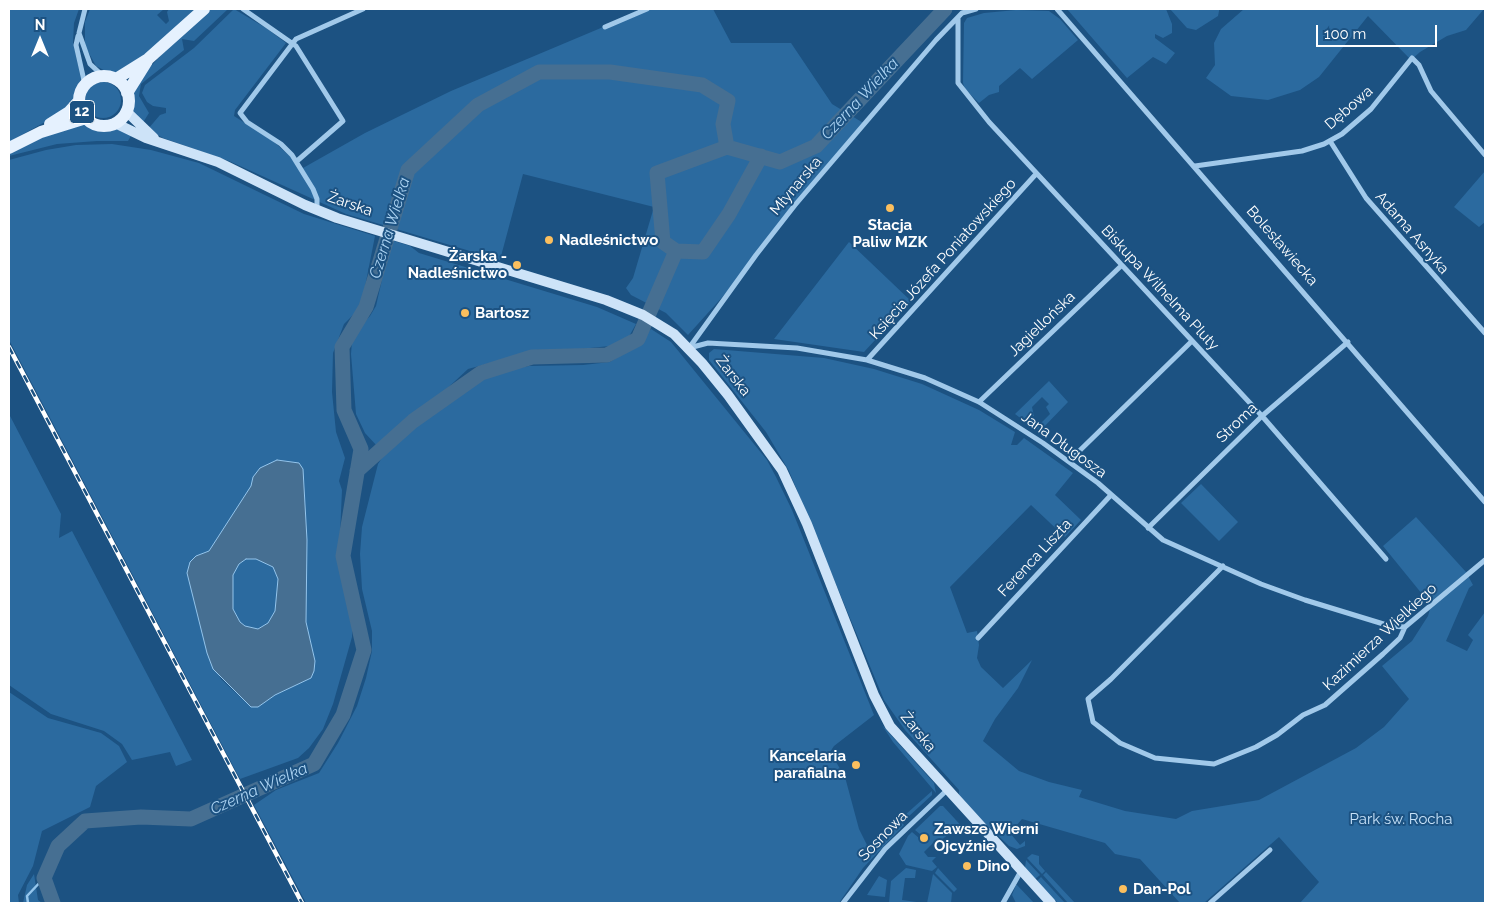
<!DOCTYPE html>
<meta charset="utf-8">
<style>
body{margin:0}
#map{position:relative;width:1494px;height:912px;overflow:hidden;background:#1c5282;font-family:Raleway,sans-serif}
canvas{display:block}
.frame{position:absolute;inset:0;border:10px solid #fff;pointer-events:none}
.north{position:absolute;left:15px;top:15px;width:50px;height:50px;-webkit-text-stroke:4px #1c5282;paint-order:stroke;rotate:0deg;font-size:14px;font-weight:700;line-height:20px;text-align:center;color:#fff}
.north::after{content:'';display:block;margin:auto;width:18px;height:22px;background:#fff;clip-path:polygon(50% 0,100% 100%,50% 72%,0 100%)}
.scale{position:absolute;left:1316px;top:25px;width:121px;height:22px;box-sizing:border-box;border:2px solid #fff;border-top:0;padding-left:6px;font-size:15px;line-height:18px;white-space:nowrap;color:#fff;-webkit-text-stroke:4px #1c5282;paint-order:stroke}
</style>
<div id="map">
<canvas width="1494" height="912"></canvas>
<div class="frame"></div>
<div class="north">N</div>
<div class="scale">100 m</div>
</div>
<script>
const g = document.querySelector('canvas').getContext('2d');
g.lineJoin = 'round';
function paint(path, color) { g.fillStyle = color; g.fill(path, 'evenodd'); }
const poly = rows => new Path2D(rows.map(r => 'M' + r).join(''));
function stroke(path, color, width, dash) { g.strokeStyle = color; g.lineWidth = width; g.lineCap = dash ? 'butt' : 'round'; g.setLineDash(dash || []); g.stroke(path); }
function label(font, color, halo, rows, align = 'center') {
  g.font = font + ' Raleway,sans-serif'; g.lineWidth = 4; g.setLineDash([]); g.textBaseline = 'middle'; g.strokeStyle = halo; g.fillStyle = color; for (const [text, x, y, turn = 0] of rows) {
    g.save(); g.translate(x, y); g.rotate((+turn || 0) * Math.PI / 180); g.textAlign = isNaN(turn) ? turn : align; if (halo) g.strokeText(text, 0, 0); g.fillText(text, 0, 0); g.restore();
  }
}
const green = poly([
 [9,9,79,9,74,23,73,42,81,79,75,99,63,112,9,142],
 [90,9,164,9,157,15,166,24,169,21,167,12,169,9,197,9,146,55,119,74,111,74,96,66,85,46,85,22],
 [211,9,228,9,194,41,182,39,184,50,141,84,139,96,149,113,142,124,131,108,131,94,136,82,167,49],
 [234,9,266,28,286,43,235,110,234,116,273,141,303,168,365,133,451,91,646,9,713,9,731,43,791,43,832,104,865,124,725,294,688,335,666,313,631,295,626,288,633,278,654,207,523,174,500,260,346,214,229,161,163,138,148,129,160,115,166,113,166,108,153,106,147,102,142,93,145,85,194,48],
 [1067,9,1166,9,1172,24,1172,33,1163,38,1155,34,1155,38,1175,53,1166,64,1153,57,1127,78],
 [1170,9,1219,9,1219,11,1218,16,1196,30,1187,28],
 [1244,9,1484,9,1466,30,1447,36,1420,52,1411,60,1368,16,1319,77,1300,90,1268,100,1231,96,1206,78,1215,65,1214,43,1221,29],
 [1016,10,1049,11,1060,19,1078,40,1032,79,1020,68,999,86,999,92,989,95,979,103,965,89,963,83,964,23,967,18,984,13],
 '85 100a18 18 0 1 1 36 0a18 18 0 1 1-36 0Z',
 [84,122,97,128,115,127,132,134,128,141,97,141,57,144,9,156,9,152,46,134],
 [112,144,151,150,199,163,304,214,375,236,361,307,344,324,333,353,332,392,336,432,345,458,339,481,342,490,339,557,353,616,352,637,333,704,323,729,309,748,298,758,240,779,9,340,9,160,46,150,76,145],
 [277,460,299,463,304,479,307,540,306,622,315,661,311,678,275,695,267,701,251,707,221,679,207,653,187,573,196,556,209,551,252,486,253,477],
 [1485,171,1485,222,1479,227,1454,207],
 [391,240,410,246,419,253,597,307,636,324,627,340,620,345,520,355,468,369,412,421,377,446,365,433,356,414,351,354,352,341,359,328,370,316,376,306],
 [849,242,911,301,864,352,774,339],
 [651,329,671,342,767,460,776,477,792,510,874,715,834,746,830,752,845,777,859,829,869,849,900,821,904,825,863,868,839,903,306,903,254,805,276,790,319,773,338,743,357,706,366,678,372,651,372,631,362,589,360,554,362,527,378,464,387,450,414,425,473,381,489,374,529,366,583,365,610,362,638,344],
 [714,349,824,358,874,369,922,384,979,410,1015,432,1011,445,1017,445,1024,438,1073,473,1055,495,1081,520,1065,537,1031,505,950,587,967,633,977,631,979,645,977,658,981,667,1003,688,1032,660,1018,688,995,719,983,741,1019,771,1049,782,1082,790,1079,797,1125,811,1176,819,1192,811,1259,800,1356,748,1384,727,1409,699,1382,666,1412,641,1428,616,1431,605,1383,546,1416,517,1466,572,1473,585,1469,588,1446,641,1467,651,1473,640,1468,635,1485,612,1485,903,1300,903,1319,882,1279,837,1204,903,1180,903,1140,859,1115,854,1105,843,1022,819,1010,833,1020,845,1025,841,1025,846,1017,849,1009,846,968,807,959,795,959,790,905,730,884,700,789,471,766,432,709,360,709,353],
 [1049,381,1068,402,1040,431,1034,427,1036,424,1040,424,1050,414,1046,407,1049,404,1042,397,1032,407,1034,416,1026,417,1023,420,1015,414],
 [9,414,61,514,59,538,72,531,192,760,176,766,170,752,132,760,122,744,104,731,51,714,9,685],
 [1201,484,1238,522,1219,541,1181,503],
 [246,559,256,559,273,567,278,579,275,611,268,623,258,629,245,626,240,622,233,609,233,575,239,564],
 [9,692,48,718,101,733,119,746,127,762,96,786,90,807,42,831,33,866,18,895,19,903,9,903],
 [882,725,934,783,936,793,893,742],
 [932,791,932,795,908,817,905,815],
 [940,806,943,806,967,832,963,834,954,830,940,841,937,839,924,852,928,857,936,857,932,861,937,867,932,871,906,865,899,854,908,836,912,832,919,838,921,835,915,830],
 [1032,854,1039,856,1039,864,1045,871,1042,874,1027,858],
 [1026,860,1040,875,1034,880,1025,868],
 [906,868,916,870,915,878,905,878,902,900,924,903,889,903,891,881],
 [938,868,957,889,954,892,935,873],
 [1046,872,1075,903,1068,903,1043,875],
 [34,874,38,900,42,903,23,903,27,885],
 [933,874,952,893,951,903,927,903],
 [879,876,887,880,885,897,867,895],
 [1041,877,1065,903,1058,903,1036,882],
 [1016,885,1017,885,1034,903,1016,903,1012,895]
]);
const water = poly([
 [277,460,299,463,303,469,307,540,306,622,315,661,314,671,311,678,275,695,258,707,251,707,213,669,207,653,187,573,190,562,196,556,209,551,251,486,253,477,260,468,277,460],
 [246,559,256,559,273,567,278,579,275,611,268,623,258,629,245,626,240,622,233,609,233,575,239,564,246,559]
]);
const stream = poly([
 [28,903,27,896,44,878]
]);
const river = poly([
 [676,251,663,242,657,173,727,147],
 [357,471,413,421,481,373,532,357,607,355,638,339,676,251,703,252,729,214,761,156],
 [53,903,44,878,58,846,85,821,141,817,191,819,314,764,343,715,364,650,343,556,361,449,344,410,342,347,366,307,408,170,478,105,539,72,610,72,702,85,728,101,723,124,727,147,780,162,816,146,945,9]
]);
const street = poly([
 [85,9,79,33,90,64,103,76],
 [243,9,296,46,343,121,297,161],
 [1057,9,1485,502],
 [958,18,958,83,989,122,1262,416,1386,559],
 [605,27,647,9],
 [78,36,76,45,85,85],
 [1330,141,1366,198,1485,333],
 [1195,166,1302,151,1324,144,1342,134,1371,109,1412,58,1419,65,1431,91,1485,155],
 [317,210,317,199,313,189,292,155,281,144,247,122,240,113,296,39,363,9],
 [689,348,708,343,797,348,867,360,925,378,979,402,1043,443,1098,483,1163,540,1261,584,1305,600,1390,626,1405,627],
 [689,348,756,255,795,205,936,40,962,13,976,9],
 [867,360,1036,174],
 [979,402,1122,265],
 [1069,461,1192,341],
 [1148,528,1262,416,1348,342],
 [1223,566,1111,679,1088,699,1093,722,1120,743,1155,758,1214,764,1256,747,1277,735,1303,715,1325,705,1383,654,1400,638,1405,627,1485,560],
 [978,638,1111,495],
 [843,903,885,849,947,790],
 [1003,903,1021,871],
 [1210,903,1270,850]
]);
const secondary = poly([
 [126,111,154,138],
 [115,123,146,138,218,162,305,205,337,218,606,300,643,315,674,334,702,363,728,395,782,470,807,524,874,695,890,726,1051,903]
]);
const primary = poly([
 '79 101a25 25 0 1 1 50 0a25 25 0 1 1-50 0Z',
 [116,79,148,59,204,9],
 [127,93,147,61],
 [50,124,69,112,79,101],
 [9,148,41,132,86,118]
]);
const rail = poly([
 [9,347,302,903]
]);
const markers = [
 [890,208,5,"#fbbf5e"],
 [549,240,5,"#fbbf5e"],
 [517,265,5,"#fbbf5e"],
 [465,313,5,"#fbbf5e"],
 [856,765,5,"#fbbf5e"],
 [924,838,5,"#fbbf5e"],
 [967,866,5,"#fbbf5e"],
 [1123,889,5,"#fbbf5e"]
];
const shields = [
 [82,112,25]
];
const shieldNames = [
 ["12",82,112]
];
const streetNames = [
 ["Dębowa",1349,108,-41],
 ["Młynarska",796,186,-50],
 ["Żarska",350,204,19],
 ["Adama Asnyka",1412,233,49],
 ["Bolesławiecka",1282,246,49],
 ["Księcia Józefa Poniatowskiego",943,259,-48],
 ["Biskupa Wilhelma Pluty",1160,288,47],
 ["Jagiellońska",1042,324,-44],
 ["Żarska",733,376,52],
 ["Stroma",1237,423,-44],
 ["Jana Długosza",1064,445,36],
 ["Ferenca Liszta",1035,558,-47],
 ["Kazimierza Wielkiego",1380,637,-43],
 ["Żarska",918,732,51],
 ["Sosnowa",883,836,-46]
];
const poiNames = [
 ["Stacja",890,225,"center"],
 ["Paliw MZK",890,242,"center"],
 ["Nadleśnictwo",559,240],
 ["Żarska -",507,256,"right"],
 ["Nadleśnictwo",507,273,"right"],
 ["Bartosz",475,313],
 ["Kancelaria",846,756,"right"],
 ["parafialna",846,773,"right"],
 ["Zawsze Wierni",934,829],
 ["Ojcyźnie",934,846],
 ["Dino",977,866],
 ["Dan-Pol",1133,889]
];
const parkNames = [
 ["Park św. Rocha",1401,819]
];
const waterNames = [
 ["Czerna Wielka",860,99,-47],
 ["Czerna Wielka",390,228,-73],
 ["Czerna Wielka",259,789,-24]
];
paint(green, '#2b6a9f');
paint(water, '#466f92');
stroke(water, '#94c5ec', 1);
stroke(stream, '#94c5ec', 2.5);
stroke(river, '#466f92', 15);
stroke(street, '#a1c9ea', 5);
stroke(secondary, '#cde3f8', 10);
stroke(primary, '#e5f1fe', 12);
stroke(rail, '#fff', 4.5);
stroke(rail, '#1c5282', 2.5, [8]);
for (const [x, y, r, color] of markers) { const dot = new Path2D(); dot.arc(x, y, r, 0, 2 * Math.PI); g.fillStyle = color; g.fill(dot); stroke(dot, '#1c5282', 2); }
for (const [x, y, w] of shields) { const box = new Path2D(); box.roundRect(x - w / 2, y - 11.5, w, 23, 4); g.fillStyle = '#1c5282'; g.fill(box); stroke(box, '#fff', 1); }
label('bold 14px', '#fff', null, shieldNames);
label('15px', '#fff', '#1c5282', streetNames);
label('bold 15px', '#fff', '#1c5282', poiNames, 'left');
label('15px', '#c6e1f8', '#1c5282', parkNames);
label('italic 16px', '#acd3f2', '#1c5282', waterNames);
</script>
